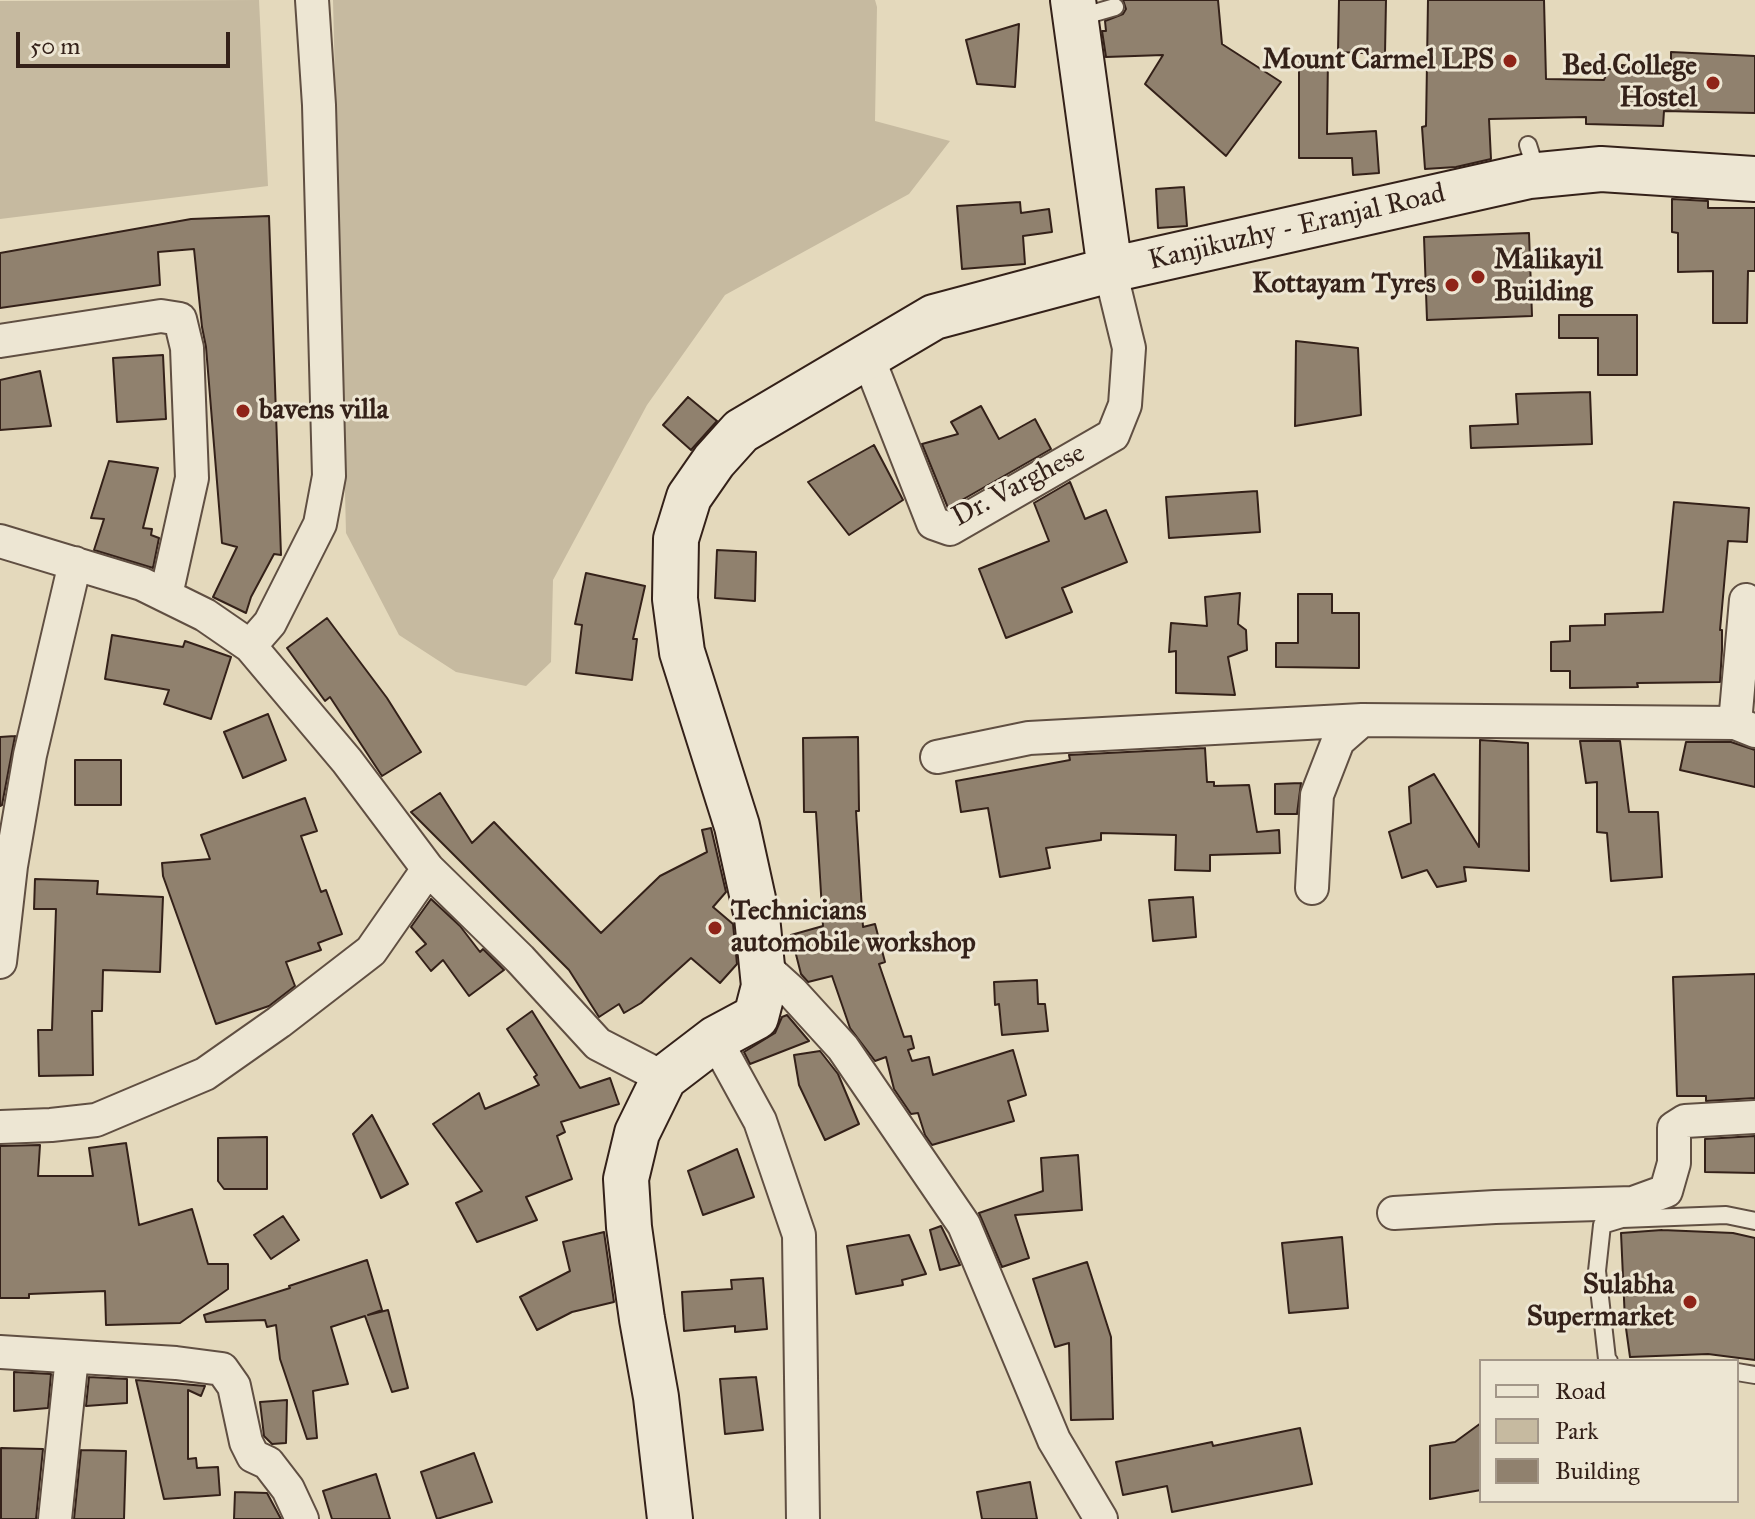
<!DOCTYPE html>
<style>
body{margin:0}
#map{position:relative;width:1755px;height:1519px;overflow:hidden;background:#e4d9bc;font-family:"IM FELL Great Primer",serif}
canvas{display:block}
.legend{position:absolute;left:1479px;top:1359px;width:260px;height:144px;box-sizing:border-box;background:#ede6d3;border:2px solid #a39789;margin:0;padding:10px 14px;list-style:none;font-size:24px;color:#342119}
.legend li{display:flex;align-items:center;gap:16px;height:40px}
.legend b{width:40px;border:2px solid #a39789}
.scale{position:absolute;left:16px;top:32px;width:214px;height:36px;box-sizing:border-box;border:4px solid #342119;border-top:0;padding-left:10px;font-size:24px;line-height:28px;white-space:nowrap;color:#342119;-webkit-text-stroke:6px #ede6d3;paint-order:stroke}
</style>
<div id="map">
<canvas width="1755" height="1519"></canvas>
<ul class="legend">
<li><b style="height:10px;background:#ede6d3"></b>Road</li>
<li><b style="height:22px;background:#c6baa0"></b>Park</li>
<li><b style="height:22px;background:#90816e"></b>Building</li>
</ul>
<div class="scale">50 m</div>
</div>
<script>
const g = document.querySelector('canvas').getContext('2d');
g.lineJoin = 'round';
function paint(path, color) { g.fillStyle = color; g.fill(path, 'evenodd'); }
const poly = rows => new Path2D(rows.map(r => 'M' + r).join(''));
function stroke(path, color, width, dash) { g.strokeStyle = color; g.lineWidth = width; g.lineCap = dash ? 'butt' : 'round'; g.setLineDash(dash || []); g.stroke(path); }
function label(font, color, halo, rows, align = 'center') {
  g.font = font + ' "IM FELL Great Primer",serif'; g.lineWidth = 6; g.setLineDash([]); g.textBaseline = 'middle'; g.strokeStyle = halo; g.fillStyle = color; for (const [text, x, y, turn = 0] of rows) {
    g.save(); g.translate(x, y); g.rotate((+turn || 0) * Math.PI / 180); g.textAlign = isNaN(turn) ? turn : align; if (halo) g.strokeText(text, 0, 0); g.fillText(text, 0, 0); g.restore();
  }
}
const green = poly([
 [259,0,268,186,0,219,0,1],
 [333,0,875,0,877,7,875,121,950,141,909,194,725,295,647,405,553,580,551,662,526,686,456,672,399,635,346,533]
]);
const building = poly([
 [1123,0,1218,0,1222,44,1281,82,1226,156,1145,84,1163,55,1106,57,1102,31,1106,31,1105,21,1123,14,1126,9,1123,0],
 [1339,0,1386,0,1385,54,1338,52,1339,0],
 [1428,0,1544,0,1546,79,1604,80,1608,69,1622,69,1622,65,1671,70,1671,52,1755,56,1755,113,1664,111,1663,126,1586,124,1586,117,1489,119,1491,159,1456,167,1425,169,1422,127,1426,126,1428,0],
 [1019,24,1015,87,977,84,966,40,1019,24],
 [1299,55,1328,56,1327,134,1376,131,1379,173,1353,175,1352,158,1299,158,1299,55],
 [1184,187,1187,226,1158,228,1156,189,1184,187],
 [1672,199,1708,201,1708,208,1755,208,1755,271,1748,271,1747,323,1713,323,1713,271,1678,272,1678,233,1672,232,1672,199],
 [1020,202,1021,213,1049,209,1052,232,1023,236,1025,264,962,269,957,206,1020,202],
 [269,216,281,555,274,554,251,597,246,613,213,597,237,547,222,543,206,347,202,327,194,249,158,252,160,285,0,308,0,253,191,219,269,216],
 [1529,233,1532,316,1427,320,1424,237,1529,233],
 [1559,315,1637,315,1637,375,1598,375,1598,338,1559,338,1559,315],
 [1296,341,1358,348,1361,415,1295,426,1296,341],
 [163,355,166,419,117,422,113,358,163,355],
 [40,371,51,426,0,430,0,380,40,371],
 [1590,392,1592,444,1471,448,1470,426,1518,424,1516,394,1590,392],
 [688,397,717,421,691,450,663,425,688,397],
 [981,406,999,439,1035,419,1051,449,948,508,922,444,958,434,951,422,981,406],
 [874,445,903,500,849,535,808,482,874,445],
 [109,461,158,468,143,528,152,529,151,535,159,538,153,568,94,550,104,519,91,518,109,461],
 [1070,482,1085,519,1106,510,1127,562,1062,588,1072,612,1006,638,979,569,1049,541,1034,503,1070,482],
 [1257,491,1260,532,1169,538,1166,497,1257,491],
 [1674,502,1749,508,1747,542,1728,541,1720,630,1722,630,1722,650,1720,682,1637,683,1638,687,1570,688,1570,671,1551,671,1551,642,1570,641,1570,626,1605,625,1605,614,1663,612,1674,502],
 [717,550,756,552,755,601,715,598,717,550],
 [586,573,645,586,633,639,637,639,632,680,576,673,582,625,575,624,586,573],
 [1240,593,1238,624,1246,630,1247,650,1228,657,1235,695,1176,693,1176,651,1169,652,1171,623,1207,626,1205,597,1240,593],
 [1298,594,1332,594,1332,613,1359,613,1359,668,1276,667,1276,643,1298,643,1298,594],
 [327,618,387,698,421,752,382,776,330,697,325,701,287,648,327,618],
 [112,635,183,647,185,641,231,657,211,719,164,704,169,690,105,679,112,635],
 [268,714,286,760,243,778,224,732,268,714],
 [15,736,2,805,0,806,0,737,15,736],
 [858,737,859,811,856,811,863,927,875,924,885,962,879,964,904,1037,911,1036,914,1048,908,1050,912,1061,929,1057,933,1075,1013,1050,1026,1095,1008,1101,1014,1121,932,1145,925,1135,918,1113,911,1114,894,1089,886,1057,875,1061,850,1028,832,976,808,982,801,974,791,935,823,926,816,812,804,812,803,738,858,737],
 [1480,740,1528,743,1529,871,1464,867,1466,881,1437,887,1427,870,1402,878,1389,832,1411,823,1409,787,1434,774,1479,847,1480,740],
 [1580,741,1620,741,1629,812,1658,812,1662,877,1611,881,1607,833,1597,832,1597,782,1586,783,1580,741],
 [1686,742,1731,742,1755,750,1755,787,1680,770,1686,742],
 [1205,748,1207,782,1214,782,1214,786,1249,785,1257,832,1279,830,1280,853,1210,855,1210,871,1175,870,1176,835,1101,833,1101,840,1046,848,1050,868,1000,877,988,808,961,812,956,781,1070,760,1069,755,1205,748],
 [75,760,121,760,121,805,75,805,75,760],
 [1301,783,1297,814,1275,814,1275,784,1301,783],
 [440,793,472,843,494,822,601,933,660,876,707,852,702,830,711,828,726,892,713,907,733,924,737,964,720,983,691,958,641,1003,624,1013,619,1004,599,1017,569,970,411,812,440,793],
 [305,798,317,831,301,836,321,892,326,890,342,934,318,943,321,950,286,962,295,986,269,1006,216,1024,163,876,162,863,210,859,201,835,305,798],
 [35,879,98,881,97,894,163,897,160,972,103,970,102,1011,92,1011,93,1075,39,1076,38,1030,52,1030,56,909,34,909,35,879],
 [1193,897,1196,937,1153,941,1149,900,1193,897],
 [431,899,460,926,480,952,483,949,504,970,469,996,443,960,431,971,416,952,426,944,411,927,431,899],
 [1755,974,1755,1098,1706,1101,1706,1096,1677,1096,1673,977,1755,974],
 [1037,980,1038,1004,1045,1004,1048,1031,1002,1035,999,1004,995,1005,994,982,1037,980],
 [532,1011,580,1088,610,1078,619,1104,561,1122,565,1132,557,1136,572,1179,526,1197,537,1220,477,1242,456,1203,482,1191,433,1124,479,1093,485,1109,539,1085,534,1077,537,1075,507,1029,532,1011],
 [787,1015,809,1041,750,1064,744,1052,775,1033,782,1017,787,1015],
 [820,1051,838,1074,859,1124,825,1140,799,1085,794,1055,820,1051],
 [372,1115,408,1184,381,1198,353,1134,372,1115],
 [1755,1136,1755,1173,1705,1172,1705,1139,1755,1136],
 [267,1137,267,1189,224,1189,218,1181,218,1138,267,1137],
 [126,1143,139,1225,192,1209,208,1264,228,1264,228,1289,180,1323,106,1325,105,1291,29,1294,29,1298,0,1298,0,1146,40,1145,38,1176,93,1176,89,1148,126,1143],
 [737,1149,754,1197,703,1215,688,1171,737,1149],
 [1078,1155,1082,1210,1015,1215,1029,1258,1002,1267,979,1213,1043,1191,1041,1158,1078,1155],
 [283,1216,299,1240,271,1259,254,1235,283,1216],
 [941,1226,960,1265,940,1270,930,1230,941,1226],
 [1662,1230,1733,1233,1755,1238,1755,1360,1708,1354,1630,1357,1625,1321,1621,1233,1662,1230],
 [604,1232,614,1302,572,1312,537,1330,520,1297,570,1271,563,1242,604,1232],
 [909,1235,926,1274,902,1280,903,1285,856,1294,847,1246,909,1235],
 [1342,1237,1348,1308,1289,1313,1282,1243,1342,1237],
 [367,1260,382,1310,368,1315,388,1310,408,1388,392,1392,365,1316,331,1327,348,1384,313,1391,317,1438,307,1439,280,1359,276,1325,267,1327,265,1320,206,1322,204,1315,290,1288,289,1286,367,1260],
 [1087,1262,1111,1337,1113,1419,1071,1420,1069,1343,1055,1347,1033,1279,1087,1262],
 [763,1278,767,1329,735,1332,735,1326,684,1331,682,1292,732,1289,731,1280,763,1278],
 [14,1372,51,1374,48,1408,14,1411,14,1372],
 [89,1377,127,1379,127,1403,86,1406,89,1377],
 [756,1377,763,1430,725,1434,720,1379,756,1377],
 [136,1380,205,1386,201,1396,188,1390,188,1459,196,1458,197,1468,218,1467,220,1495,164,1499,136,1380],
 [287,1400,286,1443,272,1444,264,1436,260,1402,287,1400],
 [1481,1423,1481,1490,1430,1499,1430,1446,1455,1442,1481,1423],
 [1300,1428,1312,1484,1172,1512,1167,1486,1123,1495,1116,1462,1212,1442,1213,1446,1300,1428],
 [1,1448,43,1449,36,1519,1,1519,1,1448],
 [81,1450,126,1451,124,1519,74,1519,81,1450],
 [474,1453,492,1502,437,1519,421,1472,474,1453],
 [376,1474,390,1519,332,1519,323,1491,376,1474],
 [1030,1482,1037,1519,982,1519,977,1492,1030,1482],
 [235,1492,267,1493,281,1519,234,1519,235,1492]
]);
const service = poly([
 [1077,18,1115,7],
 [1528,145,1534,164,1531,171],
 [1609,1361,1607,1359,1597,1271,1602,1225,1622,1219,1726,1215,1755,1221],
 [1737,1372,1755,1375]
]);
const minor = poly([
 [0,341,161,316,180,319,187,348,192,478,166,595],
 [867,355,933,523,950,529,1113,435,1125,405,1129,348,1110,270],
 [0,541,142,584,205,615,250,646,347,761,428,869,520,959,598,1044,664,1078],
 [250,646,270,623,320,524,329,476,319,105,312,0],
 [1735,723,1746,600],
 [937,757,1029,738,1362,720],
 [1312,888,1317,795,1338,741,1362,720,1735,723,1755,731],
 [0,962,11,866,30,755,75,563],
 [761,964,792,992,843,1048,964,1225,1054,1440,1101,1519],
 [715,1039,760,1121,799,1235,803,1519],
 [0,1127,51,1125,96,1120,205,1074,279,1022,371,951,428,869],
 [1394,1213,1495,1207,1633,1203,1666,1191,1674,1163,1674,1128,1685,1121,1755,1117],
 [0,1352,176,1363,222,1369,234,1386,246,1442,253,1456,268,1463,288,1489,302,1519],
 [55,1519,72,1357]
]);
const secondary = poly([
 [1073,0,1110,270,1529,176,1601,169,1755,179],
 [670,1519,656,1397,642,1319,629,1227,626,1179,637,1133,664,1078,715,1039,756,1017,764,986,757,917,737,826,682,652,675,599,676,539,689,497,714,461,741,431,934,317,1110,270]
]);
const markers = [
 [1510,61,8,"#8f2418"],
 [1713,83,8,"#8f2418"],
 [1478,277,8,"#8f2418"],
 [1452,285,8,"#8f2418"],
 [243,411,8,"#8f2418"],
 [715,928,8,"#8f2418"],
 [1690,1302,8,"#8f2418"]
];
const poiNames = [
 ["Mount Carmel LPS",1494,61],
 ["Bed College",1697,67],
 ["Hostel",1697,99],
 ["Malikayil",1494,261,"left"],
 ["Building",1494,293,"left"],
 ["Kottayam Tyres",1436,285],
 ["bavens villa",259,411,"left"],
 ["Technicians",731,912,"left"],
 ["automobile workshop",731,944,"left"],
 ["Sulabha",1674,1286],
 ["Supermarket",1674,1318]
];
const streetNames = [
 ["Kanjikuzhy - Eranjal Road",1297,228,-13],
 ["Dr. Varghese",1019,486,-28]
];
paint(green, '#c6baa0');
paint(building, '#90816e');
stroke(building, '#342119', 2);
stroke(service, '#604f42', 20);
stroke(minor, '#604f42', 36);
stroke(secondary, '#342119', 48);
stroke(service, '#ede6d3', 16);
stroke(minor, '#ede6d3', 32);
stroke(secondary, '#ede6d3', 44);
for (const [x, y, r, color] of markers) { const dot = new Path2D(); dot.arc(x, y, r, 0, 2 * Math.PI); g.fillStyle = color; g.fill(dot); stroke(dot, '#ede6d3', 3); }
label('bold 28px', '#342119', '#ede6d3', poiNames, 'right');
label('28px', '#342119', '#ede6d3', streetNames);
</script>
